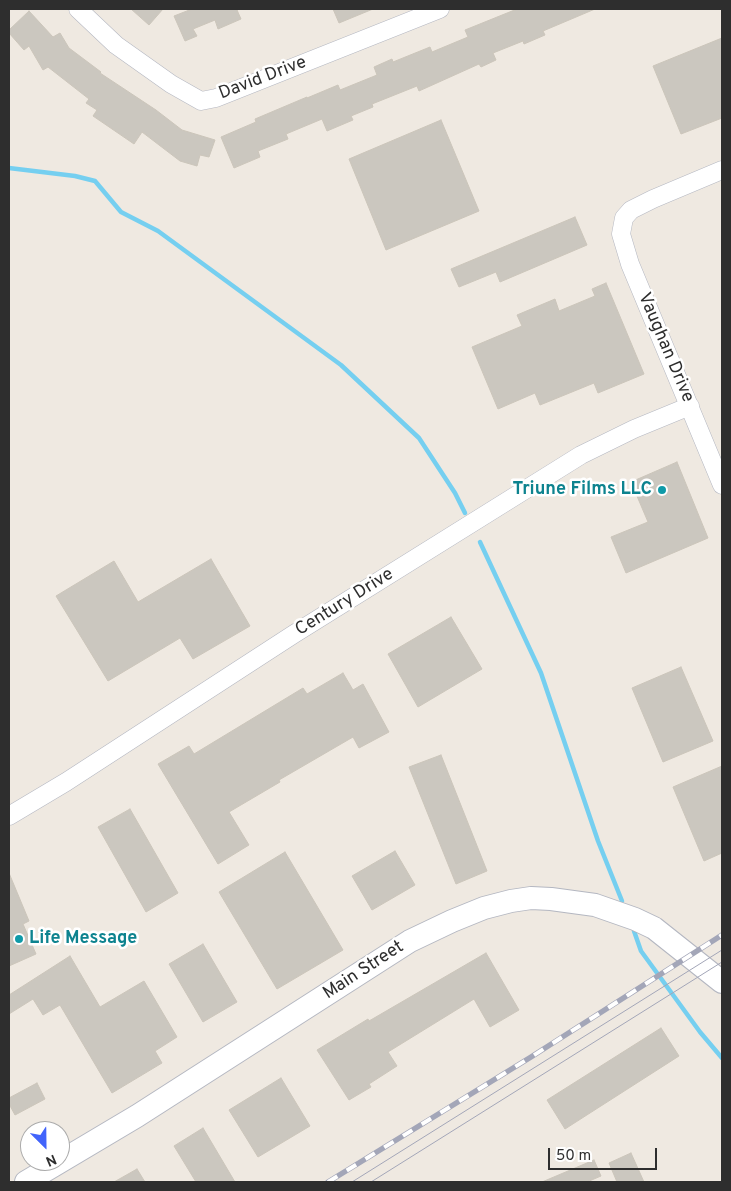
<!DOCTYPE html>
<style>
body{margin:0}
#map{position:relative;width:731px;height:1191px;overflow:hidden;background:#efe9e1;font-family:Overpass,sans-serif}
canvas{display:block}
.frame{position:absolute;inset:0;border:10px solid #2e2e2e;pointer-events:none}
.north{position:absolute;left:20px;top:1121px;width:50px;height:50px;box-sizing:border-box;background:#fff;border:1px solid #ababab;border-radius:50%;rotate:157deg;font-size:14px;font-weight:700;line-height:20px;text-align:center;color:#2e2e2e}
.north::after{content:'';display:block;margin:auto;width:18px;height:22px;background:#4264fb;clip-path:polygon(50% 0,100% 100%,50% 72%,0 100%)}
.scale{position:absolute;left:548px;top:1148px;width:109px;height:22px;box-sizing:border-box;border:2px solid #2e2e2e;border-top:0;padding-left:6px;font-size:15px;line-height:18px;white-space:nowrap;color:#2e2e2e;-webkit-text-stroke:4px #fff;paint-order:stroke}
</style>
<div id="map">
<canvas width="731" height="1191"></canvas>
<div class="frame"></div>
<div class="north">N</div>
<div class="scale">50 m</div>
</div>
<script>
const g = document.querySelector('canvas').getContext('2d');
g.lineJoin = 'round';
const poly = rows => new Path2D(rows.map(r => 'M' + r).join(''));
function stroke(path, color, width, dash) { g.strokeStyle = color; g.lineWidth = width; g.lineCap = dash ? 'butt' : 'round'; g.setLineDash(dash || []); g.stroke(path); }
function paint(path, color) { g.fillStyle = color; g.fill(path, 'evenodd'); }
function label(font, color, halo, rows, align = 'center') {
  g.font = font + ' Overpass,sans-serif'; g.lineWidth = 5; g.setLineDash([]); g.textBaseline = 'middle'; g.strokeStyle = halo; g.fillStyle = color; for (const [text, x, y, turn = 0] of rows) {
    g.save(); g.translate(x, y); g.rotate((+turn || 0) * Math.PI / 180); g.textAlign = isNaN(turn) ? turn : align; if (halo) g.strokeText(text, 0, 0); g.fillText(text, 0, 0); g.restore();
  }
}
const stream = poly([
 [9,168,75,176,95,181,121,212,158,231,341,365,419,438,455,493,465,513],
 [480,542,541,673,598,841,622,901],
 [634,931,641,951,700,1032,722,1058]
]);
const building = poly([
 [131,9,163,9,149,25,131,9],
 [192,9,240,9,237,10,241,19,218,29,215,20,193,29,197,36,185,41,174,16,192,9],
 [333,9,373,9,339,23,333,9],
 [517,9,595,9,543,31,545,35,524,44,523,41,493,53,496,60,481,67,479,64,419,91,417,86,372,104,373,107,351,116,353,120,327,131,322,119,286,134,288,139,258,151,260,157,234,168,221,137,256,122,255,119,307,97,307,98,338,85,340,90,377,75,374,67,392,59,393,62,430,47,432,52,468,37,465,30,517,9],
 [29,11,53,37,60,33,69,48,101,72,100,73,156,110,182,130,215,140,209,157,200,155,197,166,180,161,142,132,134,144,93,116,97,110,86,103,89,99,48,67,43,70,29,46,24,50,9,33,9,30,29,11],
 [722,38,722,118,681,134,653,66,722,38],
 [441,120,479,211,386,250,349,159,441,120],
 [575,217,587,245,500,282,496,272,459,287,451,269,575,217],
 [606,283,644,374,598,393,594,383,540,405,535,393,498,409,472,347,522,326,517,315,555,299,559,311,595,296,592,289,606,283],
 [677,462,708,538,626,573,611,537,648,522,631,482,677,462],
 [211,559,250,626,193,659,180,638,108,681,56,596,114,561,138,602,211,559],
 [451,617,482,669,418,707,388,654,451,617],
 [681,667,713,741,663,762,632,688,681,667],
 [343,673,353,690,363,684,389,732,359,748,353,737,279,780,280,782,229,812,249,845,218,864,158,764,189,746,194,754,303,688,307,694,343,673],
 [441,755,487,871,456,884,409,767,441,755],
 [722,766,722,853,704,861,673,787,722,766],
 [130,809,178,893,146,912,98,827,130,809],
 [395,851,415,885,372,910,352,876,395,851],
 [285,852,343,950,277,989,219,892,285,852],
 [9,873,29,921,23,924,36,954,9,966,9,873],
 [203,944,237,1002,203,1022,169,964,203,944],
 [486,953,519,1010,490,1027,474,999,388,1052,397,1066,369,1084,371,1087,349,1100,317,1050,368,1019,369,1021,486,953],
 [70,956,100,1007,144,981,177,1037,155,1051,162,1063,112,1093,60,1005,43,1015,33,999,9,1014,9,995,70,956],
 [661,1028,679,1056,565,1129,547,1100,661,1028],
 [281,1078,310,1126,258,1157,229,1110,281,1078],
 [37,1083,45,1099,15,1115,9,1104,9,1098,37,1083],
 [203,1128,235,1182,196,1182,174,1146,203,1128],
 [631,1153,644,1182,617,1182,609,1163,631,1153],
 [594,1160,601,1176,587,1182,542,1182,594,1160],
 [137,1169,145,1182,114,1182,137,1169]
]);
const minor = poly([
 [78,9,116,45,171,84,201,101,216,98,440,9],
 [722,170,653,199,631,210,624,218,621,234,630,264,722,485],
 [9,816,66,782,294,634,581,455,634,429,690,406]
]);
const tertiary = poly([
 [26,1182,137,1116,410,941,452,921,484,908,511,901,531,898,551,899,595,905,635,919,654,928,722,982]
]);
const tram = poly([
 [352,1182,722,950],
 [371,1182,722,962]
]);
const rail = poly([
 [328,1182,531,1057,722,935]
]);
const markers = [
 [662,490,5,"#0f9aa8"],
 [19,939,5,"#0f9aa8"]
];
const streetNames = [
 ["David Drive",263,79,-21],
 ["Vaughan Drive",665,348,67],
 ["Century Drive",345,603,-32],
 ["Main Street",364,971,-33]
];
const cultureNames = [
 ["Triune Films LLC",652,490],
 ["Life Message",29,939,"left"]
];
stroke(stream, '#75cff0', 4.5);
paint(building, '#cbc7bf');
stroke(building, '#cbc5ba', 1);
stroke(minor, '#b4b7c1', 19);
stroke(tertiary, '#b4b7c1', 24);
stroke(minor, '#fff', 18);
stroke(tertiary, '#fff', 22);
stroke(tram, '#a3a6b8', 1);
stroke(rail, '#a3a6b8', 5.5);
stroke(rail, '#fff', 4, [11]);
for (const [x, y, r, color] of markers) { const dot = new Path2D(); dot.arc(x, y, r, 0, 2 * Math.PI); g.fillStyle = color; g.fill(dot); stroke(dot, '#fff', 2); }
label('18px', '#2e2e2e', '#fff', streetNames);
label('bold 18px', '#0d838f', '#fff', cultureNames, 'right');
</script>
